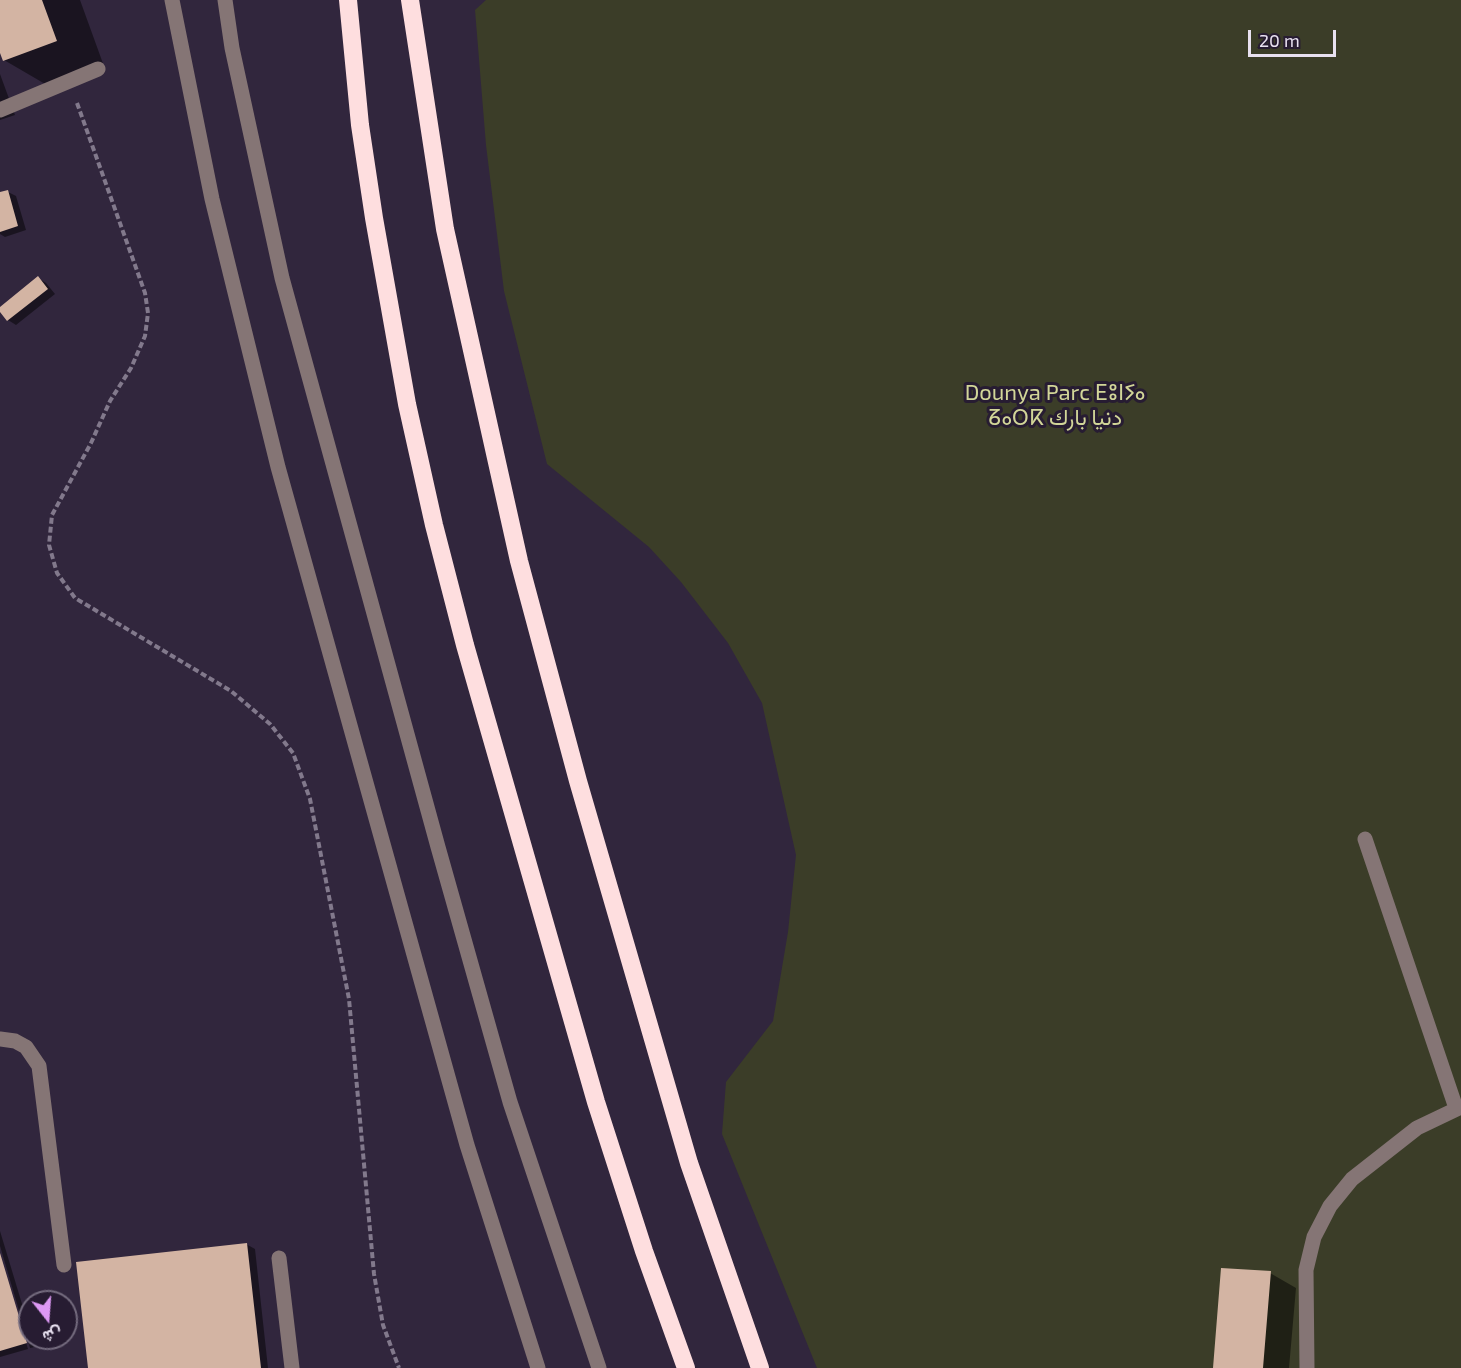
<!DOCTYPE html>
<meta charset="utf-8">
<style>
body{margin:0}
#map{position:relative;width:1461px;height:1368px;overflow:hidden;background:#31263d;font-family:"Exo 2",Vazirmatn,sans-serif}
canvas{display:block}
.north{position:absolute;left:18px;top:1290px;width:60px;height:60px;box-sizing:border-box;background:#271c32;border:2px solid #746b7e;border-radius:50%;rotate:163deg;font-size:16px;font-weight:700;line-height:24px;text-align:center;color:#e8e1f0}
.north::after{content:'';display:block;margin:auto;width:21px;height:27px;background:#dd99f4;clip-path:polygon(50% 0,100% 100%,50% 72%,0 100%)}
.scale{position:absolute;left:1248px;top:30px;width:88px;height:27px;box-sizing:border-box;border:3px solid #e8e1f0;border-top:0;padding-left:8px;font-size:18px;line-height:21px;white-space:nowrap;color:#e8e1f0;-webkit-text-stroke:4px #271c32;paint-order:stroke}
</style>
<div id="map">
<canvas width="1461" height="1368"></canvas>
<div class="north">ش</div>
<div class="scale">20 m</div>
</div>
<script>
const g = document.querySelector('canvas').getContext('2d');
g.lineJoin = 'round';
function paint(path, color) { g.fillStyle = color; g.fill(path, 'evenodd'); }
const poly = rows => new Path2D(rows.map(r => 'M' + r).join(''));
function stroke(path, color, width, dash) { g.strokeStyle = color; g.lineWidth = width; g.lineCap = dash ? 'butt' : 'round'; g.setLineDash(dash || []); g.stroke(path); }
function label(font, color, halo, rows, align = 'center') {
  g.font = font + ' "Exo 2",Vazirmatn,"Noto Sans Tifinagh",sans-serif'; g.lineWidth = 6; g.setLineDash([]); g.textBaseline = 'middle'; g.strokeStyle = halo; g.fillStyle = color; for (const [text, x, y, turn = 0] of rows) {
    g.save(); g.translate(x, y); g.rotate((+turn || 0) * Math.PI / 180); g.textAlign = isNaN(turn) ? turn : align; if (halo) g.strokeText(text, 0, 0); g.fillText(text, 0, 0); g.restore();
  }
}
const green = poly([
 [486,0,1461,0,1461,1368,817,1368,722,1134,726,1082,773,1021,788,932,796,855,762,703,728,643,681,582,649,547,547,464,504,291,486,145,475,10]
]);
const shadow = poly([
 [0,0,80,0,105,69,52,88,4,60,0,49],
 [0,74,15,115,0,120],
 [8,192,16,196,26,230,5,237,0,234,0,194],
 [38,278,46,283,55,294,16,325,8,320,0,309],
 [0,1231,35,1347,30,1348,0,1246],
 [246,1244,255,1249,268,1368,90,1368],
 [0,1256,28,1349,0,1357],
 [1270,1273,1296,1288,1289,1368,1214,1368]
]);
const building = poly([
 [0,0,42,0,57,41,3,61,0,53],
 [8,190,18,226,0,232,0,192],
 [38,276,48,289,7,321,0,312,0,307],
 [247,1243,261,1368,88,1368,76,1262],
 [0,1253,27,1343,0,1351],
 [1221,1268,1271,1271,1263,1368,1213,1368]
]);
const path = poly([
 [77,103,145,293,148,313,145,336,131,368,110,401,91,443,52,515,49,545,57,573,75,598,231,691,270,724,293,753,310,799,349,999,374,1274,383,1325,399,1368]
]);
const minor = poly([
 [172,0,212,199,278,467,467,1145,538,1368],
 [225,0,232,48,282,278,438,847,510,1102,599,1368],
 [0,110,98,69],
 [1365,839,1456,1108],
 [0,1039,15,1041,26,1047,39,1066,64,1265],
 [279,1258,292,1368],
 [1307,1368,1306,1270,1314,1237,1330,1206,1352,1179,1417,1128,1461,1107]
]);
const highway = poly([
 [348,0,360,125,374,218,407,404,434,525,465,645,596,1102,644,1251,686,1368],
 [410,0,445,229,519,561,578,781,689,1163,760,1368]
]);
const parkNames = [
 ["Dounya Parc ⴹⵓⵏⵢⴰ",1055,393],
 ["ⵒⴰⵔⴽ دنيا بارك",1055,418]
];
paint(green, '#3b3d28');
paint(shadow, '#0007');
paint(building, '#d3b4a3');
stroke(path, '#82798c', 4, [6, 3]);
stroke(minor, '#857575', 15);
stroke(highway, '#fededf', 18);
label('22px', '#d2d698', '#271c32', parkNames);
</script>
